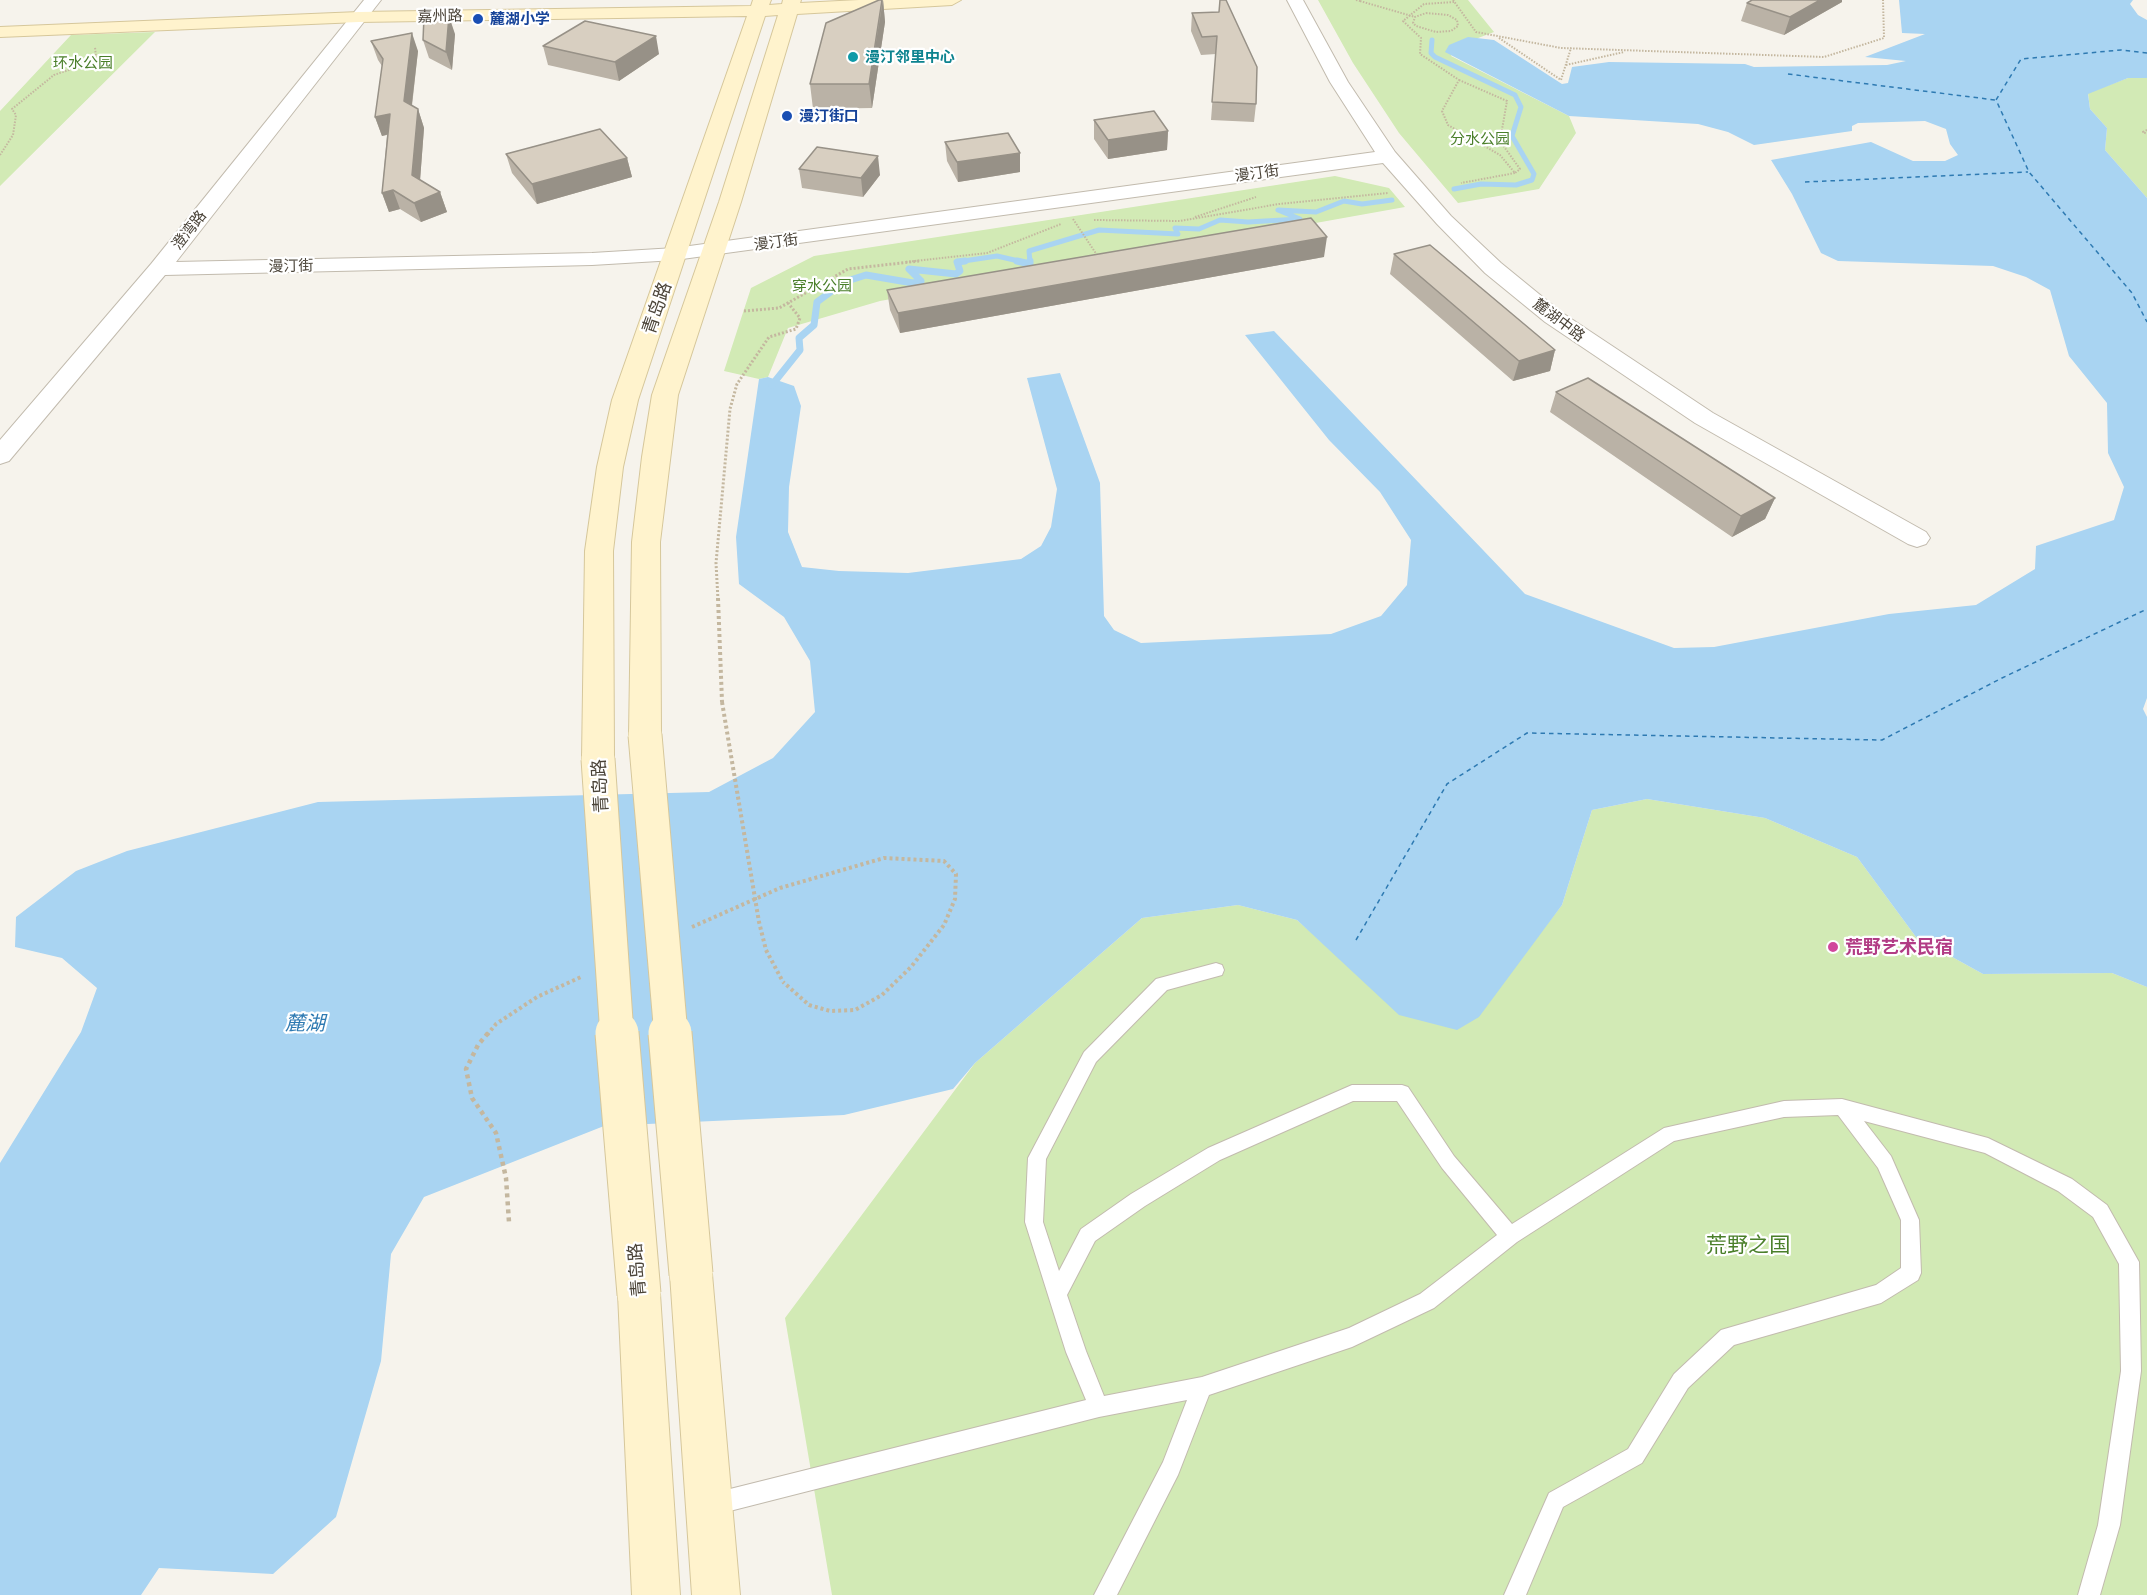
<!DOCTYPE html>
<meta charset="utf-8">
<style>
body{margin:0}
canvas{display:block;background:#f6f3ec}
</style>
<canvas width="2147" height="1595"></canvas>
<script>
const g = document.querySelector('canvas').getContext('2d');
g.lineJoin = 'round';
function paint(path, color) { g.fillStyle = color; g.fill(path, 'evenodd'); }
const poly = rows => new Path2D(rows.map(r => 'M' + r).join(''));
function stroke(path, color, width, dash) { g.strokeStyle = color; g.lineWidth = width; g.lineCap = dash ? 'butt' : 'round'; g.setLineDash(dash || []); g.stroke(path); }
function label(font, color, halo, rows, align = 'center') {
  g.font = font + ' "Exo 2","Noto Sans SC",sans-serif'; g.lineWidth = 4.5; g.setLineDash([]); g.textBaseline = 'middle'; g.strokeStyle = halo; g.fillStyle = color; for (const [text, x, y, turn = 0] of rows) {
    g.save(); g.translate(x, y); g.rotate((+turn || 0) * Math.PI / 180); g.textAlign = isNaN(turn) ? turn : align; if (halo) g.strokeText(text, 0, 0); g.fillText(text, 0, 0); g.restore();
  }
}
const green = poly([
 [1318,0,1468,0,1494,32,1457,46,1451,56,1569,116,1576,133,1539,189,1458,203,1399,133,1353,63],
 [155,32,0,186,0,111,71,35],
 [2128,78,2147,78,2147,198,2105,150,2107,128,2090,109,2088,93],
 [1335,176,1389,188,1405,207,880,301,788,328,768,377,759,379,724,371,751,288,814,256],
 [1647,799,1765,818,1857,857,1916,937,1983,974,2112,973,2147,987,2147,1595,832,1595,785,1318,975,1063,1142,918,1238,905,1297,920,1334,953,1528,949,1562,905,1592,810]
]);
const water = poly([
 [1899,0,2133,0,2130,4,2138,15,2147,20,2147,78,2128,78,2088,94,2090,109,2107,128,2105,150,2147,198,2147,698,2143,709,2147,717,2147,987,2112,973,1983,974,1916,937,1857,857,1765,818,1647,799,1592,810,1562,905,1479,1017,1457,1030,1399,1015,1297,920,1238,905,1142,918,975,1063,953,1089,844,1115,604,1126,424,1197,391,1254,381,1361,336,1517,273,1574,159,1568,141,1595,0,1595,0,1163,81,1032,97,988,62,958,15,947,16,917,76,871,127,851,318,802,709,792,773,758,815,712,810,661,784,617,739,584,736,537,759,379,768,377,794,386,801,406,789,487,788,532,802,567,839,571,908,573,1021,559,1041,546,1051,527,1057,489,1027,378,1060,373,1100,483,1104,616,1114,630,1141,643,1331,634,1381,616,1407,585,1411,540,1380,492,1329,440,1245,335,1274,331,1525,594,1674,648,1714,647,1889,614,1976,605,2035,569,2036,546,2114,520,2124,487,2108,453,2107,403,2069,356,2050,290,2026,277,1993,266,1838,261,1821,253,1792,194,1771,160,1871,142,1913,161,1945,161,1958,155,1950,144,1946,129,1925,121,1858,123,1852,126,1852,131,1754,145,1728,132,1698,124,1569,116,1445,52,1449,45,1468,37,1494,40,1562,84,1568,83,1572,67,1609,62,1745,64,1754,67,1887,65,1906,61,1865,57,1925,34,1902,33]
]);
const streamFar1 = poly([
 [1432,40,1431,53,1435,57,1515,95,1521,107,1512,136,1534,174,1532,180,1516,185,1481,184,1454,189],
 [957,262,997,256,1023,262],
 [1030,262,1029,251,1099,230,1178,234,1175,228,1199,229,1220,220,1248,222,1300,219,1278,210,1316,212,1344,201,1362,204,1392,200]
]);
const stream = poly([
 [1017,261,1030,264,1030,261],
 [772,385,800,350,799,338,814,325,817,302,844,282,866,275,913,283,921,281,909,269,956,274,960,271,957,262,965,261]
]);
const ferry = poly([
 [2147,53,2121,50,2021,59,1996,100,2029,172,2132,293,2147,322],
 [1788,74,1995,100],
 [1805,182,2028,172],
 [1356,940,1447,784,1527,733,1882,740,2002,678,2147,609]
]);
const pathFar3 = poly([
 [1356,0,1360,1],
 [1453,0,1476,32,1561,48,1824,57,1884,38,1883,0],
 [1454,2,1424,4,1403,21,1421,38,1420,54,1459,80,1442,111,1448,125,1500,155,1515,173,1461,183],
 [1426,13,1448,15,1457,20,1458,26,1451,31,1436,32,1416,26,1413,23,1415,17,1426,13],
 [1499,38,1561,80,1571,48],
 [1566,65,1624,52],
 [1459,80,1507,101,1500,141,1520,169,1515,173],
 [2147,130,2143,132,2147,134],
 [0,155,13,135,16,115,12,109,54,75,83,65,96,57,95,47],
 [1195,217,1256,197],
 [1073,219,1099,258],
 [1094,220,1180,221,1279,204,1388,193],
 [906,262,987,253,1061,224]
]);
const pathFar2 = poly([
 [744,311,779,308,848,269,919,261],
 [718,600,716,563,730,409,737,384,769,337,796,329,800,318,788,303]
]);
const pathFar1 = poly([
 [718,598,722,702],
 [692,927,780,888,884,858,944,861,956,874,955,899,944,925,911,967,882,995,855,1010,830,1011,809,1005,783,982],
 [487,1035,496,1024,537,997,581,977]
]);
const path = poly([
 [488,1033,478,1045,466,1069,472,1098,496,1133,506,1178,509,1222]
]);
const lane = poly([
 [1216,963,1222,965,1224,970,1222,975,1167,990,1096,1062,1046,1159,1043,1222,1059,1271,1081,1229,1131,1194,1208,1148,1352,1085,1402,1085,1408,1087,1454,1156,1512,1224,1664,1128,1784,1101,1842,1099,1988,1138,2072,1179,2107,1205,2139,1262,2141,1371,2120,1525,2100,1595,2078,1595,2098,1525,2121,1371,2119,1264,2093,1217,2058,1191,1985,1153,1864,1121,1891,1156,1919,1220,1921,1273,1918,1280,1881,1303,1734,1345,1688,1388,1642,1463,1563,1507,1526,1595,1504,1595,1549,1493,1628,1449,1674,1374,1721,1330,1876,1285,1901,1268,1901,1220,1878,1168,1838,1115,1784,1117,1674,1141,1517,1242,1434,1308,1352,1347,1209,1395,1178,1475,1117,1595,1094,1595,1163,1462,1187,1400,1099,1417,714,1515,706,1512,703,1504,706,1496,714,1493,1086,1400,1066,1352,1025,1222,1028,1158,1084,1052,1156,979,1216,963],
 [1353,1101,1397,1101,1442,1168,1497,1235,1420,1294,1349,1328,1202,1377,1104,1396,1086,1351,1067,1295,1095,1241,1145,1206,1220,1160,1353,1101]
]);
const street = poly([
 [364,0,381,0,176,262,592,253,675,248,1375,152,1330,82,1287,0,1303,0,1348,82,1395,152,1451,216,1501,263,1561,312,1713,413,1926,532,1930,538,1926,544,1917,547,1908,544,1695,423,1545,322,1485,273,1437,224,1383,163,675,260,592,265,165,275,9,461,0,464,0,440,151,264,364,0]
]);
const secondary = poly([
 [753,0,771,0,769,5,782,4,783,0,801,0,800,3,859,0,961,0,952,5,797,14,741,202,678,395,660,542,661,735,656,743,645,747,634,743,629,735,632,542,642,457,652,395,719,202,778,15,765,16,638,400,623,467,613,551,614,759,609,768,598,771,587,768,582,759,585,551,597,467,612,400,747,16,359,22,0,37,0,27,359,12,751,6,753,0],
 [691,1253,706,1259,712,1274,740,1595,692,1595,670,1274,676,1259,691,1253],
 [639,1273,654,1279,660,1294,680,1595,632,1595,618,1294,624,1279,639,1273]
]);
const pathBridgeFar1 = poly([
 [1360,1,1415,17]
]);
const pathBridge = poly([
 [722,702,759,922,766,950,783,982]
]);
const secondaryBridgeFar1 = poly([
 [645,735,671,1035],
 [598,759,617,1035]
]);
const secondaryBridge = poly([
 [617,1033,639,1294],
 [670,1033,691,1274]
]);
const wall = poly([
 [883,0,885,22,872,108,813,109,810,84],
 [1752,0,1842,0,1842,2,1784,35,1741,21,1747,3],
 [1219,12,1256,104,1254,122,1211,120,1216,54,1201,55,1191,31,1192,13],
 [455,34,452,70,429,58,423,40],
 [371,41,418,51,412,106,418,109,424,128,420,180,440,192,447,212,421,222,400,209,389,212,382,193,387,135,382,136,375,117,382,66,378,60],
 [543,46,659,54,619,81,548,65],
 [1094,120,1168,131,1167,150,1108,159,1094,139],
 [945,142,1020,172,958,182,947,161],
 [506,154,627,158,632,177,537,204,512,173],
 [799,169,880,175,863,197,802,188],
 [1394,254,1555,350,1550,371,1513,381,1390,274],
 [1324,257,900,333,890,310,887,290],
 [1556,392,1775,498,1765,519,1732,537,1550,412]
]);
const shadedWall = poly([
 [883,0,885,22,872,108,869,84],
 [1820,0,1842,0,1842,2,1784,35,1790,17],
 [449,16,455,34,452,70,446,52],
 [412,33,418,51,410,120,404,101],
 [656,36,659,54,619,81,615,62],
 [418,109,424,128,419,194,412,175],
 [390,114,396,132,382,136,375,117],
 [1168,131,1167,150,1108,159,1108,140],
 [1020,153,1020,172,958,182,957,162],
 [878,156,880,175,863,197,861,178],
 [627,158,632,177,537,204,532,184],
 [393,190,400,209,389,212,382,193],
 [440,192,447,212,421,222,414,203],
 [1327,237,1324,257,900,333,898,313],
 [1555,350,1550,371,1513,381,1519,361],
 [1775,498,1765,519,1732,537,1741,516]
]);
const building = poly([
 [879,0,882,0,869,84,810,84,826,23,879,0],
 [1220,0,1226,0,1257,67,1256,104,1212,102,1217,36,1202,37,1192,13,1219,12,1220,0],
 [1752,0,1820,0,1790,17,1747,3,1752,0],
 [449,16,446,52,423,40,424,17,449,16],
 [585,21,656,36,615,62,543,46,585,21],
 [412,33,404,101,418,109,412,175,440,192,414,203,393,190,382,193,390,114,375,117,383,59,371,41,412,33],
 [1154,111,1168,131,1108,140,1094,120,1154,111],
 [600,129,627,158,532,184,506,154,600,129],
 [1008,133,1020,153,957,162,945,142,1008,133],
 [817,147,878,156,861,178,799,169,817,147],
 [1311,218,1327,237,898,313,887,290,1311,218],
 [1430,245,1555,350,1519,361,1394,254,1430,245],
 [1588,378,1775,498,1741,516,1556,392,1588,378]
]);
const markers = [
 [478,19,6,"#1a4fb4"],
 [853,57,6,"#0f9aa8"],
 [787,116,6,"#1a4fb4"],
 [1833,947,6,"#d1479c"]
];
const farStreetnames = [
 ["嘉州路",440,16,-1],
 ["漫汀街",1257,173,-8],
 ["澄湾路",189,230,-52],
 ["漫汀街",776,242,-8],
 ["漫汀街",291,266,-1],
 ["麓湖中路",1559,320,37]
];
const farTransitnames = [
 ["麓湖小学",490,19],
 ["漫汀街口",799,116]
];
const farCulturenames = [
 ["漫汀邻里中心",865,57]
];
const farParknames = [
 ["环水公园",83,63],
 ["分水公园",1480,139],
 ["穿水公园",822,286]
];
const streetNames = [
 ["青岛路",657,308,-71],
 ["青岛路",600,786,-93],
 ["青岛路",637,1270,-95]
];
const hotelNames = [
 ["荒野艺术民宿",1845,947]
];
const waterNames = [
 ["麓湖",305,1023]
];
const nearParknames = [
 ["荒野之国",1748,1245]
];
paint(green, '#d2eab5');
paint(water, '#a9d4f2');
stroke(streamFar1, '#a9d4f2', 5);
stroke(stream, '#a9d4f2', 7);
stroke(ferry, '#2e7ab2', 1.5, [4.5, 4]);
stroke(lane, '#c2bbae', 2);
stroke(street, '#c2bbae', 2);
stroke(secondary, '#d6c79b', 2);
stroke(pathFar3, '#c4b79f', 2, [1.5, 1.5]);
stroke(pathFar2, '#c4b79f', 3, [2, 2]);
stroke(pathFar1, '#c4b79f', 4, [3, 3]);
stroke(path, '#c4b79f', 4.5, [4, 4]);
paint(lane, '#fff');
paint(street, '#fff');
paint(secondary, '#fff3cd');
stroke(secondaryBridgeFar1, '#d6c79b', 35, []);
stroke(secondaryBridge, '#d6c79b', 45, []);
stroke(pathBridgeFar1, '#c4b79f', 2, [1.5, 1.5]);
stroke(pathBridge, '#c4b79f', 4, [3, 3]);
stroke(secondaryBridgeFar1, '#fff3cd', 33);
stroke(secondaryBridge, '#fff3cd', 43);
paint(wall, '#bab2a6');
paint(shadedWall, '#979187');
paint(building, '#d8cfc1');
stroke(building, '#979187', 1.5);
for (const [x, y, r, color] of markers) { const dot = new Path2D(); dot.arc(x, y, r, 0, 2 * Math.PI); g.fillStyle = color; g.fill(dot); stroke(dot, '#fff', 2); }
label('15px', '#4b4439', '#fff', farStreetnames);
label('bold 15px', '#164399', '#fff', farTransitnames, 'left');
label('bold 15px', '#0d838f', '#fff', farCulturenames, 'left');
label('15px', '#4a7f2a', '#fff', farParknames);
label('18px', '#4b4439', '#fff', streetNames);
label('bold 18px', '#b23c85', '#fff', hotelNames, 'left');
label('italic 20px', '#2e7ab2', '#fff', waterNames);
label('21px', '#4a7f2a', '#fff', nearParknames);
</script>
